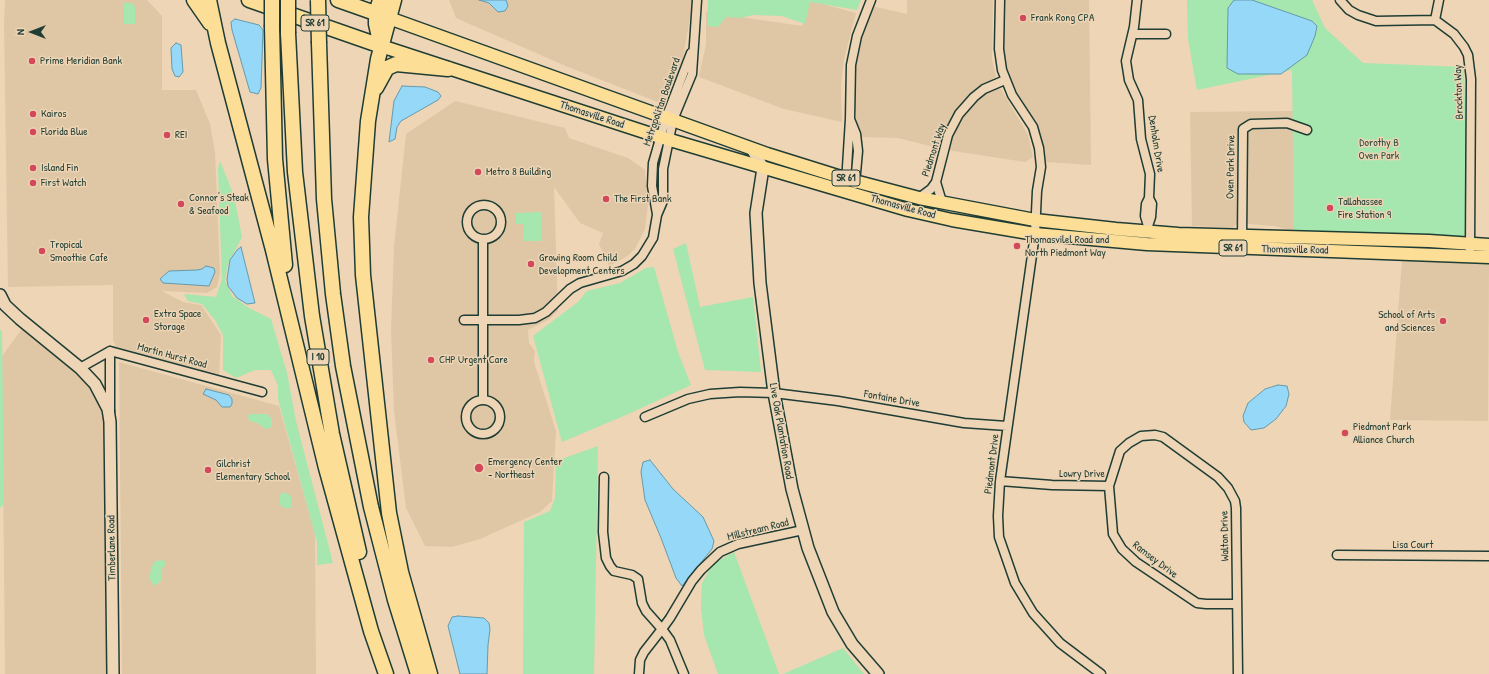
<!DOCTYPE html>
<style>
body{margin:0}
#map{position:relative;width:1489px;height:674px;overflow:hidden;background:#edd5b5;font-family:"Patrick Hand",sans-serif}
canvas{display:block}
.north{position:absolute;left:12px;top:12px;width:40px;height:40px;-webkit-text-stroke:3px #edd5b5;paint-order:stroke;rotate:270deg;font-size:11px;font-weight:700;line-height:16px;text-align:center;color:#1f3d34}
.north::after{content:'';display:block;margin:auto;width:14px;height:18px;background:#1f3d34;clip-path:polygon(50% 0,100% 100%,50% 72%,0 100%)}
</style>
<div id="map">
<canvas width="1489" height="674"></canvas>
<div class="north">N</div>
</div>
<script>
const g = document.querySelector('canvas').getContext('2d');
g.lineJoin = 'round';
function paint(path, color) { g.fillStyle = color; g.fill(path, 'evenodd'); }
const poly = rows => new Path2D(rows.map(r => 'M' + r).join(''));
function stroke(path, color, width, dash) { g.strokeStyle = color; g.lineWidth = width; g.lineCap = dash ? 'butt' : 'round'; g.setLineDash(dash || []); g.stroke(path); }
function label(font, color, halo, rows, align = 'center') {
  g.font = font + ' "Patrick Hand",sans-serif'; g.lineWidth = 3; g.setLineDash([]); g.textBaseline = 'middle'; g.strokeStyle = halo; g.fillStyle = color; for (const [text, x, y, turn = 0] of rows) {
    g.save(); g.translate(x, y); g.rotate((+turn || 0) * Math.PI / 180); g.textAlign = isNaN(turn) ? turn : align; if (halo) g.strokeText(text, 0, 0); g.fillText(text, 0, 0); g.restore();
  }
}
const built = poly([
 [5,0,147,0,162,16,162,90,196,90,210,124,215,152,220,273,217,287,207,293,162,291,183,302,201,305,221,335,219,376,116,347,113,340,113,285,8,287,4,24],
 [449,0,693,0,683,58,673,85,663,104,568,67,456,18],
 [808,0,856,13,844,59,841,85,842,122,784,109,699,77,706,44,706,12,802,26],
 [907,0,993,0,992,59,996,77,977,89,963,102,952,116,938,148,898,138,860,137,857,126,854,99,854,67,862,32,871,6,907,14],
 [1004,0,1089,0,1091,165,1045,162,1039,131,1018,98,1008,76,1004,59],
 [994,89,1001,89,1028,135,1033,157,1025,162,947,150,959,120,970,106,985,93],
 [455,101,565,128,569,138,628,158,645,170,648,205,645,229,635,249,626,257,609,266,599,244,603,233,580,223,554,187,558,311,548,320,528,330,529,343,535,351,534,362,556,431,552,501,540,512,480,539,452,547,425,546,406,508,394,411,391,330,394,247,406,134],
 [1293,111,1294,231,1274,226,1249,224,1236,224,1233,228,1192,226,1190,112],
 [1402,260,1489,264,1488,421,1390,420],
 [22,329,75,370,89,384,101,404,105,417,107,674,5,674,2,356],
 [119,362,279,406,315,534,316,674,122,674]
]);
const green = poly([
 [708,0,861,0,857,10,810,2,805,24,782,16,753,15,740,18,726,17,718,27,707,26],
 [1187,0,1312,0,1325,28,1363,63,1464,67,1465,101,1468,119,1465,177,1466,238,1294,231,1292,70,1197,90,1188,39],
 [124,3,132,3,135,7,135,24,124,24],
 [220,161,234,196,242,237,228,264,225,280,232,296,249,308,271,319,287,373,296,421,333,563,317,565,317,542,278,399,278,386,271,370,255,370,236,378,223,370,223,335,215,320,202,304,188,301,184,294,216,297,222,279,218,168],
 [542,212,542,241,523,241,524,224,516,224,516,213],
 [686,243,700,307,753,297,761,372,705,370,673,249],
 [654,267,678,352,691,385,626,415,562,442,533,336,578,302,587,291,620,283,646,268],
 [0,330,2,331,4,504,0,508],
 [249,414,267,414,272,419,272,427,266,429,257,423,250,421,248,418],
 [598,446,594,674,523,674,524,522,550,511,555,498,556,461],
 [284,492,291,496,292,506,290,508,284,508,279,504,280,495],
 [734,552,779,674,718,674,704,635,701,608,702,583,713,564],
 [164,560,166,564,161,570,161,581,154,586,149,578,152,566,155,561],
 [843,648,864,674,783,674]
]);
const water = poly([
 [479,0,506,0,508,6,505,11,498,12,489,3,479,0],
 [1234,0,1252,0,1312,21,1317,26,1315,36,1307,55,1281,74,1238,74,1227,68,1228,8,1234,0],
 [235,19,259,25,263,30,261,88,258,94,250,92,232,30,231,22,235,19],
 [176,43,181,45,183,72,179,77,175,76,172,69,171,48,176,43],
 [402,86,425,87,438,92,441,96,438,100,401,121,397,127,395,139,389,142,394,101,402,86],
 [241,247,255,303,247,304,237,298,228,286,227,279,230,260,237,250,241,247],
 [206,266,214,268,215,272,209,286,163,283,160,279,169,271,197,270,202,269,206,266],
 [1278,385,1287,386,1289,394,1286,406,1276,419,1264,428,1251,430,1244,422,1243,416,1248,403,1265,389,1278,385],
 [206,389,229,395,232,399,232,404,230,407,222,407,216,400,203,394,206,389],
 [650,460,673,489,703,517,714,541,712,549,682,586,676,578,661,538,645,500,641,472,643,462,650,460],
 [458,616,484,618,489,623,490,629,488,645,487,674,460,674,448,626,452,617,458,616]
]);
const street = poly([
 [1000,0,999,49,1002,70,1012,95,1033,127,1039,148,1041,167,1037,191,1035,234,1000,481,998,516,999,537,1015,583,1033,613,1060,643,1101,674],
 [1137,0,1134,27,1126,61,1129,80,1138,100,1141,139,1150,174,1149,198,1152,204,1151,217,1148,226],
 [1340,0,1349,10,1358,15,1376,21,1435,20,1454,34,1464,47,1468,55,1471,79,1470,249],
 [1435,20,1439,0],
 [1133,34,1166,34],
 [850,119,856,134,858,151,855,184],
 [936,182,942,202],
 [846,183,850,119,851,65,857,36,871,0],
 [919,198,931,189,936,182,948,135,959,114,974,97,984,89,1005,80],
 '467 222a17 17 0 1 1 34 0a17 17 0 1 1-34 0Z',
 [657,214,652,186,653,163,666,118,691,53],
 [1148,226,1145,216,1146,204,1149,198],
 [1242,240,1243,129,1251,124,1287,123,1307,130],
 [464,320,519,320,535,318,546,312,570,289,580,283,622,271,634,264,642,256,653,238,657,215,663,201,663,169,673,120,692,74,697,0],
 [110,351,110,412],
 [80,368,110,351,262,392],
 [483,399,483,239],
 '466 417a17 17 0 1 1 34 0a17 17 0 1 1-34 0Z',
 [645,417,688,399,710,394,740,392,774,393,838,401,964,423,1007,426],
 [604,477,603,532,606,558,610,566,614,571,632,575,638,579,642,603,646,611,662,629,670,618,692,581,701,570,720,552,738,544,803,530],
 [1000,481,1052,485,1109,486],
 [1337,555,1489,556],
 [1236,604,1206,604,1197,603,1136,562,1122,549,1113,534,1109,486,1120,451,1129,443,1141,436,1155,435,1163,437,1218,477,1228,488,1235,501,1236,508,1238,674],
 [639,674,640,660,644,652,662,629,670,640,684,674]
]);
const secondary = poly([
 [752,149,763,168,756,213,760,283,774,393,792,489,808,548,833,612,852,644,878,674],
 [0,295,5,305,20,319,80,368,95,384,108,409,110,422,113,674]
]);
const primary = poly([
 [389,18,767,154,847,179,919,198,1035,220,1116,229,1178,234,1429,241,1489,245],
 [381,46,660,137,908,210,952,220,1035,234,1147,244,1489,257]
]);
const highway = poly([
 [194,0,210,23],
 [209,0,218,43,273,250,326,468,371,631,386,674],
 [249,0,381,46],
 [338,0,389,18],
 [380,0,376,13,376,24,381,46],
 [394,0,378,59,368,121,361,217,363,275,389,513,401,572,430,674],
 [272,27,275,159,285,265],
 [288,33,295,172,312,316,332,434,359,552],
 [319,43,324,199,333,294,343,366,371,507,395,600,418,674],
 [376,88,387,68,396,64,448,69]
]);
const highwayBridge = poly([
 [272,0,272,27],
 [288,0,288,33],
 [318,0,319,43]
]);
const markers = [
 [1023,18,4,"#d1495b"],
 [32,61,4,"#d1495b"],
 [33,114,4,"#d1495b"],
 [33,132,4,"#d1495b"],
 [167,135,4,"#d1495b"],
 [33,168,4,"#d1495b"],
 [478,172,4,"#d1495b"],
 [33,183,4,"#d1495b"],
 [606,199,4,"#d1495b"],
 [181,204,4,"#d1495b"],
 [1330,208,4,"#d1495b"],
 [1017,246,4,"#d1495b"],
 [42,251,4,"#d1495b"],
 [531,264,4,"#d1495b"],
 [146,320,4,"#d1495b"],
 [1443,321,4,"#d1495b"],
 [431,360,4,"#d1495b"],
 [1345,433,4,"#d1495b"],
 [479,468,5,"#d1495b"],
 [208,470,4,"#d1495b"]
];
const shields = [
 [315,23,28],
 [846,178,28],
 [1233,248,28],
 [318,357,22]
];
const shieldNames = [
 ["SR 61",315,23],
 ["SR 61",846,178],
 ["SR 61",1233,248],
 ["I 10",318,357]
];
const poiNames = [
 ["Frank Rong CPA",1031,18],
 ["Prime Meridian Bank",40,61],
 ["Kairos",41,114],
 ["Florida Blue",41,132],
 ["REI",175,135],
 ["Island Fin",41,168],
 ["Metro 8 Building",486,172],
 ["First Watch",41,183],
 ["Connor's Steak",189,198],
 ["& Seafood",189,211],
 ["The First Bank",614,199],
 ["Tallahassee",1338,202],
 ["Fire Station 9",1338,215],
 ["Thomasvilel Road and",1025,240],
 ["North Piedmont Way",1025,253],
 ["Tropical",50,245],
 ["Smoothie Cafe",50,258],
 ["Growing Room Child",539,258],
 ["Development Centers",539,271],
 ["Extra Space",154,314],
 ["Storage",154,327],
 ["School of Arts",1435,315,"right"],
 ["and Sciences",1435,328,"right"],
 ["CHP Urgent Care",439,360],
 ["Piedmont Park",1353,427],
 ["Alliance Church",1353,440],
 ["Emergency Center",488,462],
 ["- Northeast",488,475],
 ["Gilchrist",216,464],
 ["Elementary School",216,477]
];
const streetNames = [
 ["Brockton Way",1459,92,-92],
 ["Metropolitan Boulevard",662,102,-71],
 ["Thomasville Road",592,115,18],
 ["Denholm Drive",1156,144,81],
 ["Piedmont Way",934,150,-72],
 ["Oven Park Drive",1231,167,-89],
 ["Thomasville Road",903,207,15],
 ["Thomasville Road",1295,250,1],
 ["Martin Hurst Road",172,356,15],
 ["Fontaine Drive",892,399,10],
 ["Live Oak Plantation Road",781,431,80],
 ["Piedmont Drive",992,464,-83],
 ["Lowry Drive",1082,474],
 ["Millstream Road",758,530,-14],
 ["Walton Drive",1225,536,-91],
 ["Lisa Court",1413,545],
 ["Timberlane Road",112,548,-91],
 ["Ramsey Drive",1155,560,37]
];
const parkNames = [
 ["Dorothy B",1379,143],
 ["Oven Park",1379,156]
];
paint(built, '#dfc7a6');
paint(green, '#a6e6af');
paint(water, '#96d8f8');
stroke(water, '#669aaa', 1);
stroke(street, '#1f3d34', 11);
stroke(secondary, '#1f3d34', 14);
stroke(primary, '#1f3d34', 15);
stroke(highway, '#1f3d34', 17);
stroke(street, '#edd5b5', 8);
stroke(secondary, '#edd5b5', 11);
stroke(primary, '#fcde96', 12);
stroke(highway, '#fcde96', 14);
stroke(highwayBridge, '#1f3d34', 17, []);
stroke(highwayBridge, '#fcde96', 14);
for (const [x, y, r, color] of markers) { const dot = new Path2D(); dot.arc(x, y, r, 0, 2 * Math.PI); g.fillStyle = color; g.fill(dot); stroke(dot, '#edd5b5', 1.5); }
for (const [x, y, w] of shields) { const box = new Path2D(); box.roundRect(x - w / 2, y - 8, w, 16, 3); g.fillStyle = '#edd5b5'; g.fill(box); stroke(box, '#1f3d34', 1); }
label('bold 10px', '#1f3d34', null, shieldNames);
label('11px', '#1f3d34', '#edd5b5', poiNames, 'left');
label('11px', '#1f3d34', '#edd5b5', streetNames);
label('11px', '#2c4e40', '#edd5b5', parkNames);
</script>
